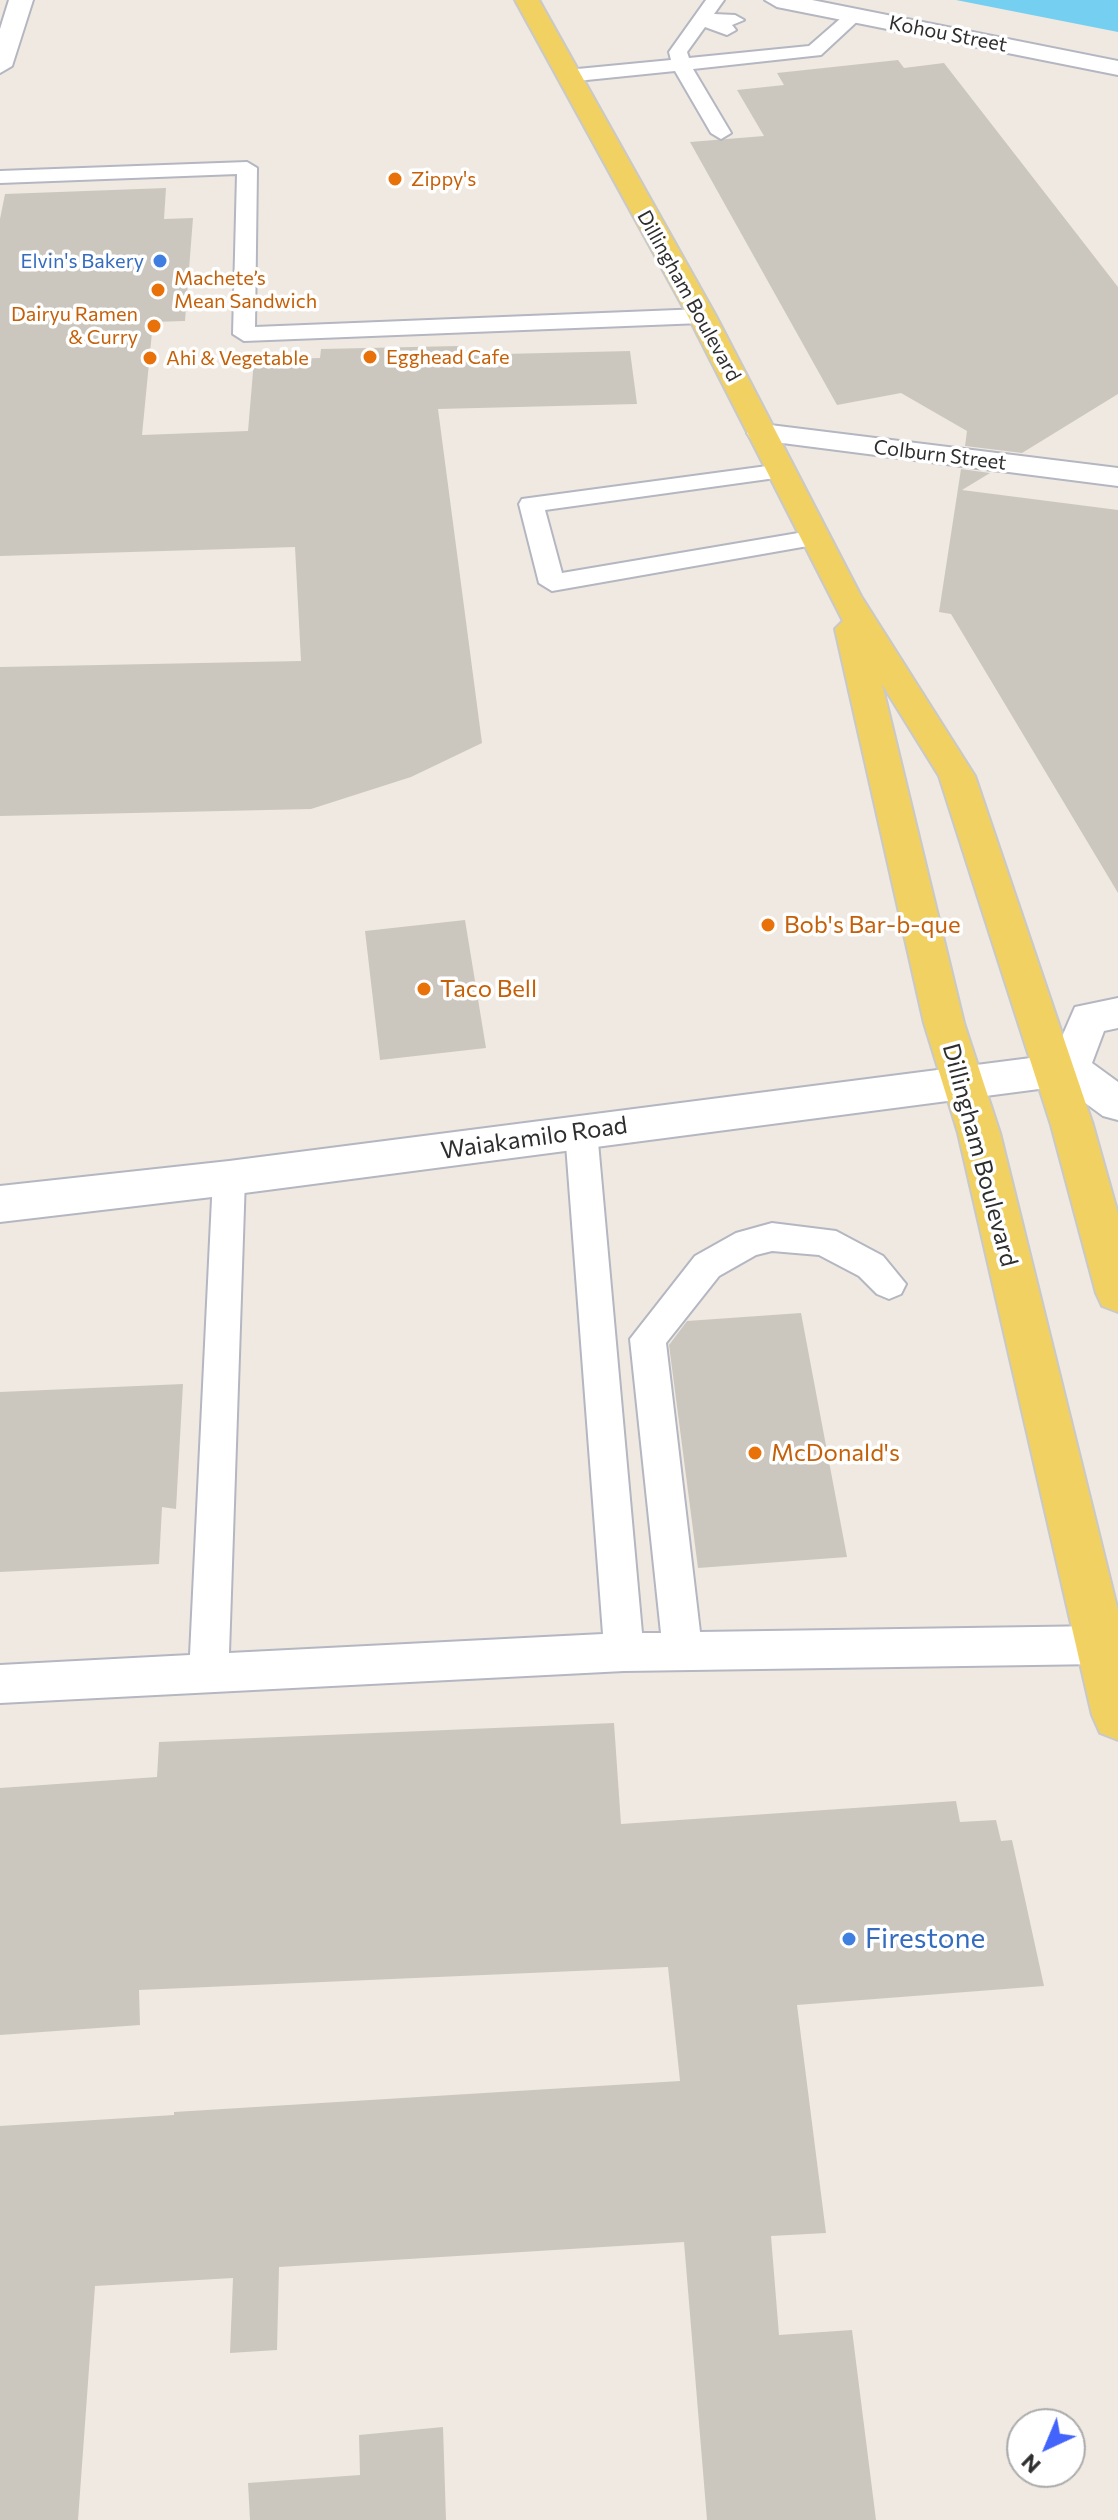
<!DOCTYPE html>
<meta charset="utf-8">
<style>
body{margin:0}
#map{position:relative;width:1118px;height:2520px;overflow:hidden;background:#efe9e1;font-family:Commissioner,sans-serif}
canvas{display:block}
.north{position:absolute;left:1006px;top:2408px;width:80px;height:80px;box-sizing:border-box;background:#fff;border:2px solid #ababab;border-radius:50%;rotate:224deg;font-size:22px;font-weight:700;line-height:32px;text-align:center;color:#2e2e2e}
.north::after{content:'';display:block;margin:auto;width:28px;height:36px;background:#4264fb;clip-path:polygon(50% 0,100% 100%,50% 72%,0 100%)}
</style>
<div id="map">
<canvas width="1118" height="2520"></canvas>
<div class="north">N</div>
</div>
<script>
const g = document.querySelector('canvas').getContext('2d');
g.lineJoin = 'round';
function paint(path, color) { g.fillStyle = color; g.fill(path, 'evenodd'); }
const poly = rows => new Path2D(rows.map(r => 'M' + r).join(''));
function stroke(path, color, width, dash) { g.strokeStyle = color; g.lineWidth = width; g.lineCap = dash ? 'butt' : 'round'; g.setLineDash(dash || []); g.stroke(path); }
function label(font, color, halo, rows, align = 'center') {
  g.font = font + ' Commissioner,sans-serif'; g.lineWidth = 7; g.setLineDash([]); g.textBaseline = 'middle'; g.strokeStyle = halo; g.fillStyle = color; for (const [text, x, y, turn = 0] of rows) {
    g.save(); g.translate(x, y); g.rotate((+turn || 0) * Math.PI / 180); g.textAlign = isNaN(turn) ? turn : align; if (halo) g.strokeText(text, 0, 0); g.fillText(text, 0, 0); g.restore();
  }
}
const water = poly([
 [956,0,1118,0,1118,32]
]);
const building = poly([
 [898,60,904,68,944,63,1118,287,1118,394,1022,453,965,446,967,431,901,393,837,405,690,142,764,136,737,90,784,85,777,73],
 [166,188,164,219,193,218,185,321,153,322,142,435,248,431,254,360,320,358,321,349,459,346,460,355,630,351,637,404,438,409,482,743,411,777,311,809,0,816,0,667,301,661,295,547,0,556,0,219,5,194],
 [961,469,990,473,962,490,1118,510,1118,893,951,614,939,612],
 [465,920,486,1048,380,1060,365,931],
 [801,1313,847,1557,698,1568,669,1345,687,1321],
 [183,1384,176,1509,162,1507,159,1564,0,1572,0,1392],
 [614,1723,621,1824,956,1801,960,1822,996,1820,1001,1841,1012,1840,1044,1986,797,2005,826,2233,771,2236,779,2335,852,2330,876,2520,707,2520,684,2242,279,2267,277,2350,230,2353,233,2278,95,2286,78,2520,0,2520,0,2126,174,2115,174,2112,680,2081,668,1967,139,1990,140,2025,0,2035,0,1788,157,1777,159,1742],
 [443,2427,446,2520,250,2520,248,2483,360,2475,359,2435]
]);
const service = poly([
 [706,0,724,0,714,14,735,15,744,20,732,25,736,30,727,35,705,27,687,52,689,58,809,46,848,12,854,11,863,16,821,55,693,69,731,133,721,139,711,133,675,71,567,82,558,76,567,70,671,60,669,52,706,0],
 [247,162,257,168,255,327,702,309,713,316,702,323,244,341,233,334,237,174,0,183,0,171,247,162],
 [782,464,790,466,794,471,790,476,545,510,562,573,816,530,828,538,825,543,552,591,539,583,519,504,522,499,782,464],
 [581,1118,592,1122,597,1131,642,1633,661,1633,630,1339,695,1256,736,1233,772,1223,836,1231,883,1256,906,1284,901,1294,889,1299,877,1294,859,1276,819,1255,772,1251,756,1255,719,1276,666,1343,700,1632,1101,1626,1115,1632,1118,1639,1115,1658,1101,1664,624,1671,0,1703,0,1665,190,1655,213,1178,217,1169,229,1165,241,1169,245,1178,229,1653,603,1634,565,1131,570,1122,581,1118]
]);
const minor = poly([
 [9,0,33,0,12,66,0,73,0,29,9,0],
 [765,0,812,0,1118,61,1118,75,777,7,765,0],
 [762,424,1118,468,1118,486,751,439,747,433,751,427,762,424]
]);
const secondary = poly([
 [1118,998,1118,1028,1104,1031,1092,1063,1118,1082,1118,1120,1103,1116,1062,1086,229,1195,0,1222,0,1186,229,1161,1054,1055,1075,1007,1118,998]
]);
const primary = poly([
 [515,0,539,0,716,316,861,596,975,776,1093,1125,1118,1214,1118,1312,1102,1306,1096,1293,1051,1125,939,776,882,684,964,1023,1000,1133,1118,1611,1118,1740,1100,1733,1092,1715,958,1133,924,1023,835,629,843,621,688,316,515,0]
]);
const markers = [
 [395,179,8,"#e8710a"],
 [160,261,8,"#3f7fe0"],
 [158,290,8,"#e8710a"],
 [154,326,8,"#e8710a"],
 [370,357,8,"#e8710a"],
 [150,358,8,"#e8710a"],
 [768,925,8,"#e8710a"],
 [424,989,8,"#e8710a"],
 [755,1453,8,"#e8710a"],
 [849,1939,8,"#3f7fe0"]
];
const farStreetnames = [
 ["Kohou Street",948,34,11],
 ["Dillingham Boulevard",689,296,61],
 ["Colburn Street",940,455,7]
];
const farFoodnames = [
 ["Zippy's",411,179],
 ["Machete’s",174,278],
 ["Mean Sandwich",174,301],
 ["Dairyu Ramen",138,314,"right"],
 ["& Curry",138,337,"right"],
 ["Egghead Cafe",386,357],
 ["Ahi & Vegetable",166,358]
];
const farShopnames = [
 ["Elvin's Bakery",144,261]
];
const foodNames = [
 ["Bob's Bar-b-que",784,925],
 ["Taco Bell",440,989],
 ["McDonald's",771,1453]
];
const streetNames = [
 ["Waiakamilo Road",534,1138,-8],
 ["Dillingham Boulevard",980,1155,75]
];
const nearShopnames = [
 ["Firestone",865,1939]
];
paint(water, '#75cff0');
paint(building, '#cbc7bf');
stroke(service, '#b4b7c1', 4);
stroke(minor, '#b4b7c1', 4);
stroke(secondary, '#b4b7c1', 4);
stroke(primary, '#c9c9c9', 4);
paint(service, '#fff');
paint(minor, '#fff');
paint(secondary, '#fff');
paint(primary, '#f2d163');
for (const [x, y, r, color] of markers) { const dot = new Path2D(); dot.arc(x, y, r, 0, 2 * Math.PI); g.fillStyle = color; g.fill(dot); stroke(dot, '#fff', 3); }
label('20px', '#2e2e2e', '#fff', farStreetnames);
label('20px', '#c56008', '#fff', farFoodnames, 'left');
label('20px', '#366cbe', '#fff', farShopnames, 'right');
label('24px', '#c56008', '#fff', foodNames, 'left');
label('24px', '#2e2e2e', '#fff', streetNames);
label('28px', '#366cbe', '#fff', nearShopnames, 'left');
</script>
